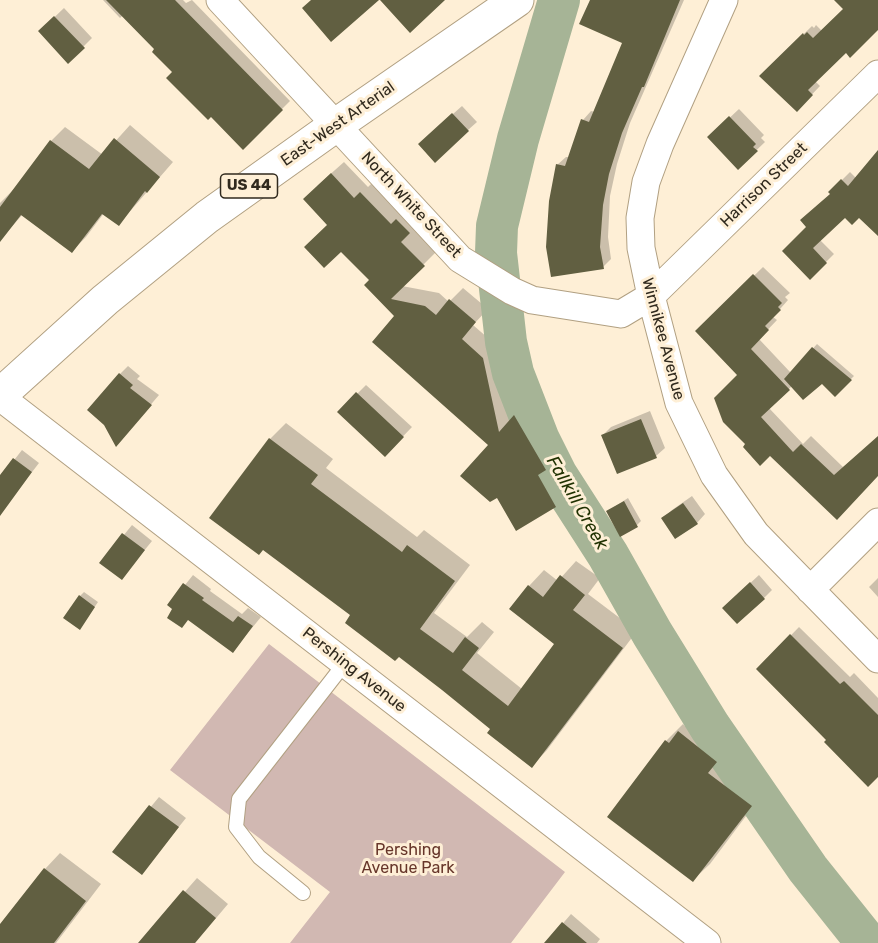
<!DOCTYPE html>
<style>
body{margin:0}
canvas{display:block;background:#feefd6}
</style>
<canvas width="878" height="943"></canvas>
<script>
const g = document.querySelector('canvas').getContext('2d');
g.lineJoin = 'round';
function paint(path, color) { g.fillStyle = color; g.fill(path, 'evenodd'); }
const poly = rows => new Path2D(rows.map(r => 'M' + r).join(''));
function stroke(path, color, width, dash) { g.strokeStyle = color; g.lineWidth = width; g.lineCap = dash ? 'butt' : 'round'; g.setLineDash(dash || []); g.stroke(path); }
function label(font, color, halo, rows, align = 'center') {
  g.font = font + ' Rubik,sans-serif'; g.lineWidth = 6; g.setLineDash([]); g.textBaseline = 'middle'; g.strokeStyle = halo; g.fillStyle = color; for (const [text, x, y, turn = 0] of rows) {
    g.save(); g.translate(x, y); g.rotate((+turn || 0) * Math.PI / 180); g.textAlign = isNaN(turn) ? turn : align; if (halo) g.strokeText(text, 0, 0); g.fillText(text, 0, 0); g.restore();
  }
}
const green = poly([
 [269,644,565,872,511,943,290,943,330,892,170,770]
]);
const shadow = poly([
 [103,0,183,0,186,3,192,0,290,101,243,148,174,72,157,49,123,15,120,18],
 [617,0,684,0,630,123,617,164,610,196,608,237,611,259,603,267,557,165,566,157,569,157,583,120,591,111,595,112,624,42],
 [837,0,878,0,878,28,846,51,815,81,820,86,797,110,761,76,812,26,814,28,816,25,822,31,845,9],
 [64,8,92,38,68,62,40,31],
 [462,106,477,122,468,130,428,136],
 [739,109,764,135,761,138,765,142,738,168,709,137],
 [130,125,173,162,119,224,104,213,86,237,72,251,23,214,0,240,0,203,18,185,51,141,65,127,103,155],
 [878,154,878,220,859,216,845,216,820,240,834,254,810,278,808,227,831,194,830,192,850,172,856,178],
 [344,162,368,187,374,181,422,219,413,228,436,252,402,286,439,293,449,302,463,288,488,309,473,325,496,345,512,420,528,404,558,456,551,463,568,493,555,506,517,529,490,444,371,280,329,225,317,186],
 [535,468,557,504,553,504,533,469],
 [763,267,790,293,785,297,788,300,773,317,777,320,759,339,791,373,817,344,854,376,835,395,822,382,792,386,769,408,803,444,811,436,843,467,878,438,878,471,862,486,770,454,747,444,739,375,697,331],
 [128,366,140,376,137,379,159,395,124,436,120,374],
 [366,385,412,427,385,455,339,412],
 [650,411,665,448,656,456,603,435,611,427],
 [286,423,333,459,326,468,417,537,424,530,470,565,434,613,467,637,482,622,494,632,477,653,522,689,556,644,529,586,544,570,558,581,576,561,600,578,588,594,637,631,547,750,532,766,493,728,352,615,264,548,211,517,270,439],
 [22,450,39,463,9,502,0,496,0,478],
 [692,496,705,514,697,523,663,519,672,510],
 [628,498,641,521,637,525,608,511],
 [132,525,152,541,122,578,101,563],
 [193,575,211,589,210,591,242,614,248,608,261,617,233,651,169,605],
 [759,575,772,590,764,598,733,599],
 [878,578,878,597,869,587],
 [84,592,98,602,83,624,80,596],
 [799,627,850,677,854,673,878,698,878,775,828,740,758,669],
 [696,716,733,744,724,755,767,788,710,864,693,880,666,741,683,724,685,726],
 [159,797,186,818,142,873,114,851],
 [60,853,101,884,56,943,0,943,0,927,45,869],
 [197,878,228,904,195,943,140,943],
 [571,914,600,939,597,943,546,943]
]);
const river = poly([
 [559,0,518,139,497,226,496,253,506,342,513,373,539,440,556,474,608,555,652,633,710,727,808,869,867,943]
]);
const building = poly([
 [106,0,175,0,283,110,243,150,211,117,208,120,166,78,172,72,152,52,154,49],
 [311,0,379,0,331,42,302,8],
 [380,0,445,0,410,33],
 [590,0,680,0,644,87,642,87,622,133,609,174,603,205,600,247,604,269,551,277,546,247,549,201,556,164,565,166,581,119,589,122,622,43,579,24],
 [834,0,878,0,878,30,850,58,846,53,808,90,813,95,797,112,759,76,803,33,804,35,807,32,813,38,843,9],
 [54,16,85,48,68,64,38,31],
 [452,113,469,131,435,163,418,144],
 [729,116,756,144,753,147,758,151,738,170,707,137],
 [114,138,160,177,147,193,145,191,119,226,102,214,72,253,21,215,0,242,0,207,50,140,89,169],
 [878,150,878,236,859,218,852,225,845,218,813,248,827,263,810,280,782,251,806,227,800,220,830,194,828,192,841,179,848,186],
 [331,173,354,198,360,192,391,224,396,219,410,233,401,242,425,266,391,299,425,306,436,315,449,299,476,322,462,339,483,358,499,432,514,415,546,470,538,475,556,507,516,531,497,498,490,502,460,476,488,445,372,342,394,316,364,285,369,280,341,252,324,268,304,247,327,225,303,199],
 [753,274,782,303,778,307,781,310,765,326,769,330,751,349,790,390,761,417,793,452,801,444,834,475,878,436,878,476,837,520,770,456,760,466,743,447,745,444,723,422,714,398,737,375,695,331],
 [812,347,852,380,835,397,822,384,803,400,784,379],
 [119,373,133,385,130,388,152,405,116,447,104,425,87,410],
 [356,392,404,437,385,457,337,412],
 [641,419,657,458,617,474,601,435],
 [269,438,318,475,311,484,402,552,407,545,455,581,420,629,453,653,465,637,479,648,462,670,508,706,554,644,509,609,528,585,543,597,560,575,585,595,573,610,623,648,532,768,487,733,490,729,442,690,399,657,395,661,345,623,350,615,263,550,259,555,209,518],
 [13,458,32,472,0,516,0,475],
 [624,501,638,527,620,537,606,511],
 [683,503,698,524,675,539,661,518],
 [122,533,145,550,122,580,99,563],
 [750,582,765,599,737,624,722,608],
 [183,583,204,598,202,600,233,622,238,616,253,626,233,653,188,620,182,628,167,618,172,609,167,605],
 [79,595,95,607,80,630,63,618],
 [790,634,840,684,844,681,878,715,878,777,868,787,824,742,826,740,756,669],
 [678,731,717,762,708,773,752,806,693,882,607,817,665,740,669,743],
 [149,805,179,827,142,875,112,852],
 [44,868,86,901,54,943,0,943,0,924],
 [183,890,216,918,195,943,138,943],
 [562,922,587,943,544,943]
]);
const lane = poly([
 [303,893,259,857,236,827,239,799,345,663]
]);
const street = poly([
 [220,0,460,259,512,291,532,300,621,314,651,296,878,74],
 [724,0,660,144,646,182,640,218,641,248,651,296,679,403,714,475,756,534,878,659],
 [0,397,707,943],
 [810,590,878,522]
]);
const highway = poly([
 [0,395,105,300,207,217,336,125,517,0]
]);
const shields = [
 [249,186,57]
];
const shieldNames = [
 ["US 44",249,186]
];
const streetNames = [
 ["East-West Arterial",338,124,-35],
 ["Harrison Street",764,185,-44],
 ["North White Street",411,205,47],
 ["Winnikee Avenue",663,339,75],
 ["Pershing Avenue",354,670,38]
];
const parkNames = [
 ["Pershing",408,850],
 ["Avenue Park",408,868]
];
const waterNames = [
 ["Fallkill Creek",577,503,60]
];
paint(green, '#d1b8b2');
paint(shadow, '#0003');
stroke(river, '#a6b496', 42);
paint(building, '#615f41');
stroke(lane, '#b1a082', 16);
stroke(street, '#b1a082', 29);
stroke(highway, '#b1a082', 35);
stroke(lane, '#fff', 14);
stroke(street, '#fff', 27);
stroke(highway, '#fff', 33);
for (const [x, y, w] of shields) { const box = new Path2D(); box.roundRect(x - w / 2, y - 12, w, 24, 4.5); g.fillStyle = '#feefd6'; g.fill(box); stroke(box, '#312a1e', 1.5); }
label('bold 15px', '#312a1e', null, shieldNames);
label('16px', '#312a1e', '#feefd6', streetNames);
label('16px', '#67362a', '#feefd6', parkNames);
label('italic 18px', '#1f3101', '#feefd6', waterNames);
</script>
